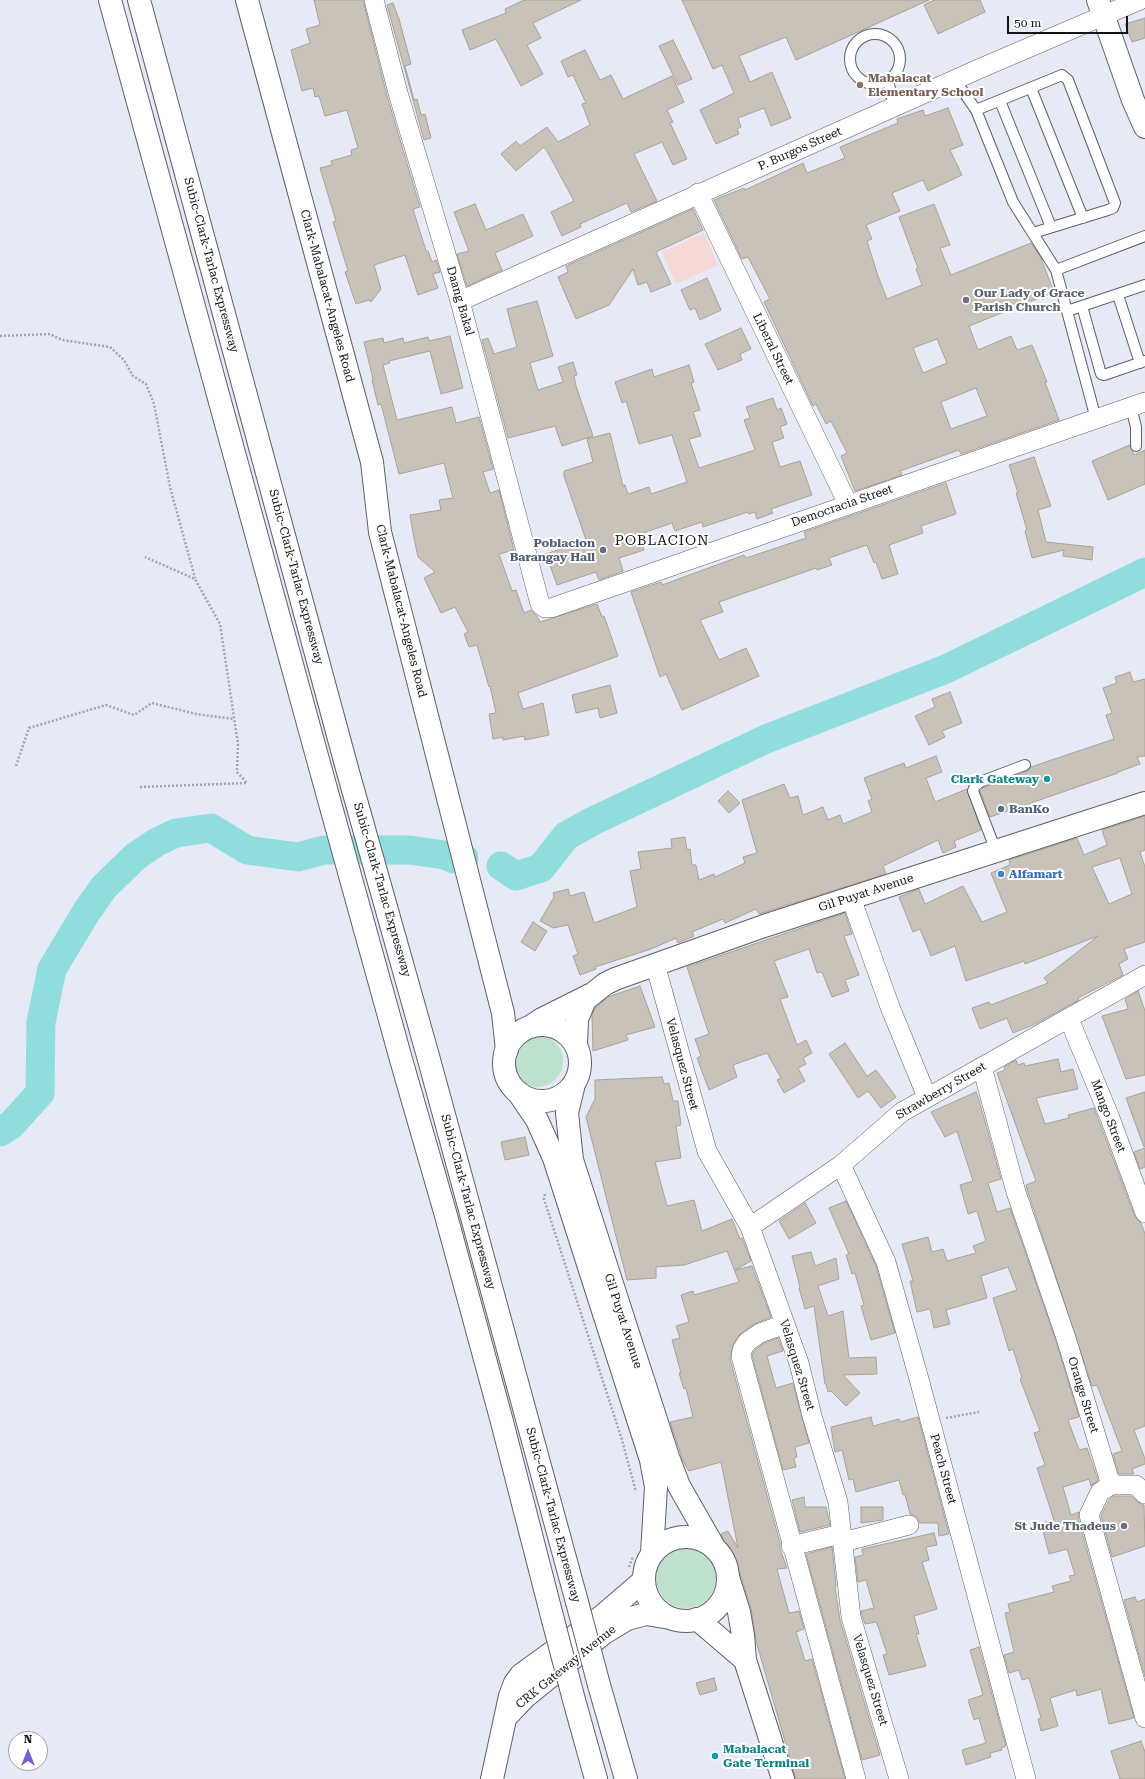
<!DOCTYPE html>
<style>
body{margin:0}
#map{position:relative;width:1145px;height:1779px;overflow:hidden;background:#e6eaf6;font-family:"Roboto Serif",serif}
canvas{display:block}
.north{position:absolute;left:8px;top:1731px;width:40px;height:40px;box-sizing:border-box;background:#fff;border:1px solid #a0a1a3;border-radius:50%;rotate:0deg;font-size:11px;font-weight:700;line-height:16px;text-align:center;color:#121418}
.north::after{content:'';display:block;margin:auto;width:14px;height:18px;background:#775cd7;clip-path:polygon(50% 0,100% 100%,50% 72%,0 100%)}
.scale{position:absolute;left:1007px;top:16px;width:121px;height:18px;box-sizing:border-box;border:2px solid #121418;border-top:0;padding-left:5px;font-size:12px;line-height:14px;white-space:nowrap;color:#121418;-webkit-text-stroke:3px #fff;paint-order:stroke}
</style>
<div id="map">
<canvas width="1145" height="1779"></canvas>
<div class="north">N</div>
<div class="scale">50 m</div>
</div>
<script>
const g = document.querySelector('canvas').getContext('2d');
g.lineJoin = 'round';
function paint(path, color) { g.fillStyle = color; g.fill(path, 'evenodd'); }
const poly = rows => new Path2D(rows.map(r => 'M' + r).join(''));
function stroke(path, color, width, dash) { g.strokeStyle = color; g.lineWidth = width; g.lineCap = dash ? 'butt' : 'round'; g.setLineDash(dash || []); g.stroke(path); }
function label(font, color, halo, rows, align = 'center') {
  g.font = font + ' "Roboto Serif",serif'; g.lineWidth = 4; g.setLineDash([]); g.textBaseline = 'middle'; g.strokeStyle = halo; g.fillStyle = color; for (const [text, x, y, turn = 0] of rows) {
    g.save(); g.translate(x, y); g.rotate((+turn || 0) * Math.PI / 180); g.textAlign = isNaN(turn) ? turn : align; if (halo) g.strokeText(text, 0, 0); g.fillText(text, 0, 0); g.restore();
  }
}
const industrial = poly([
 [704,233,718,265,676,284,662,252]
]);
const green = poly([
 '511 1061a26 26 0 1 1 52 0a26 26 0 1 1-52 0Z',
 '656 1578a30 30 0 1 1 60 0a30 30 0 1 1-60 0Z'
]);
const river = poly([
 [501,866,516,876,541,868,566,836,593,821,766,739,946,669,1145,572],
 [0,1132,11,1125,40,1093,41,1022,52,969,87,911,104,887,136,856,157,842,176,833,211,828,247,850,298,857,324,850,410,850,444,855,454,859,464,858]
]);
const building = poly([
 [314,0,363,0,387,96,420,207,413,209,426,251,428,251,432,262,436,260,440,272,433,274,438,288,418,295,405,255,374,265,381,289,371,302,369,300,356,304,345,272,348,271,333,222,336,221,320,168,332,165,331,161,352,155,351,150,358,148,347,110,325,116,319,96,315,97,313,88,302,91,291,50,310,43,306,29,320,25,314,0],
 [524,0,581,0,533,23,541,38,527,45,543,74,521,86,496,39,470,50,462,30,506,13,505,9,524,0],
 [682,0,929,0,796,60,786,37,739,56,750,82,772,72,791,118,771,126,764,108,738,118,741,127,737,129,739,134,716,144,700,110,734,93,722,65,713,69,682,0],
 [934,0,980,0,985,12,938,34,924,5,934,0],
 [393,3,399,19,411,64,405,66,414,100,417,99,421,115,425,114,431,138,424,140,387,5,393,3],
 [1145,18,1145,38,1132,42,1125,24,1145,18],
 [673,40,692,79,678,85,659,46,673,40],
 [585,50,600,80,611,75,623,99,672,76,684,102,667,110,673,122,670,123,687,159,673,165,662,142,634,154,657,201,631,212,627,203,580,224,581,227,562,236,551,212,574,201,548,153,544,147,516,171,501,154,516,141,520,146,547,127,558,142,590,125,582,104,586,103,573,75,568,77,561,61,585,50],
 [948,108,963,145,950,150,962,175,928,191,923,180,892,193,900,211,866,225,872,239,867,241,878,276,887,299,922,285,916,269,918,268,899,217,934,204,950,245,940,248,951,275,1031,243,1040,256,1054,292,969,326,978,350,1011,336,1017,350,1032,345,1047,382,1045,382,1059,420,961,454,959,450,900,471,902,475,855,491,841,456,847,453,831,421,826,424,816,404,813,406,764,302,770,299,748,257,742,259,714,200,744,188,745,190,803,163,807,173,845,158,840,147,898,123,897,119,923,110,925,116,948,108],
 [937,339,947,363,923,373,913,348,937,339],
 [976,388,987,416,951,429,941,402,976,388],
 [475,204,486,230,523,214,533,236,495,253,502,270,467,286,457,254,469,251,454,212,475,204],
 [693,209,703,230,656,252,671,284,651,292,647,282,638,285,633,269,609,305,576,319,558,277,568,272,566,266,693,209],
 [707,278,721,310,700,320,695,308,690,310,681,290,707,278],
 [537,301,553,356,530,363,538,390,563,382,558,367,573,362,577,375,574,376,576,386,593,436,562,446,555,426,508,438,482,340,488,338,494,354,517,347,507,309,537,301],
 [741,328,751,349,740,354,742,360,718,370,705,344,741,328],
 [450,336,463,388,441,394,430,351,389,361,390,363,383,365,397,420,452,407,456,423,479,417,493,469,483,472,490,493,499,490,514,550,499,554,512,591,516,590,524,613,531,610,537,616,540,622,597,604,602,617,604,616,618,656,518,693,523,709,543,703,549,735,525,740,524,736,503,740,503,737,493,739,489,714,496,713,490,686,489,687,477,645,469,647,464,634,468,632,455,607,441,613,424,578,435,572,418,557,413,533,410,515,441,510,439,500,453,498,444,463,399,474,381,404,378,405,372,380,373,379,364,342,383,338,384,343,403,338,404,343,428,337,429,341,450,336],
 [689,365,694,382,691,383,700,410,693,412,701,436,689,439,699,468,755,450,744,420,750,418,746,407,773,398,777,410,781,408,787,424,780,427,784,438,772,442,780,467,800,461,812,495,771,509,773,513,757,519,755,512,749,514,748,512,703,527,702,522,675,531,672,523,643,533,644,538,640,539,644,550,619,558,623,571,599,580,596,572,557,585,546,554,586,540,564,476,564,471,593,462,587,439,610,433,623,486,625,485,628,494,649,487,651,494,687,482,672,435,639,444,626,401,622,403,615,382,652,369,654,377,689,365],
 [1130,445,1134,455,1145,450,1145,484,1108,500,1092,461,1130,445],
 [1034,457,1051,506,1038,510,1046,542,1093,547,1092,560,1063,556,1064,550,1032,558,1025,531,1027,530,1016,493,1018,493,1009,465,1034,457],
 [946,483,956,514,921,526,923,533,889,545,898,574,882,579,876,562,874,563,867,545,829,558,832,565,817,570,816,568,719,602,723,612,700,620,719,660,746,648,759,676,682,710,666,674,660,677,631,592,661,582,662,585,744,555,746,558,806,538,804,532,946,483],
 [1130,672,1133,682,1145,679,1145,756,1137,757,1140,764,1118,772,1118,773,990,817,980,791,983,788,1027,771,1031,767,1114,739,1106,715,1112,713,1103,688,1117,683,1115,677,1130,672],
 [610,685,617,713,600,718,598,708,576,713,572,695,610,685],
 [950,692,962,723,942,731,945,737,929,745,915,716,935,707,932,699,950,692],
 [936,756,942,772,926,778,935,802,967,789,981,830,954,841,956,847,943,853,938,840,883,866,886,874,759,914,756,909,725,923,723,919,692,932,694,936,678,943,676,938,651,949,595,967,596,969,580,975,573,956,578,954,568,925,553,928,540,921,554,897,553,893,568,889,570,896,584,892,594,923,637,907,630,871,641,869,638,852,672,848,671,839,685,837,687,850,690,849,692,865,696,865,699,880,714,874,715,877,745,863,743,857,757,853,742,800,784,784,790,798,798,796,803,815,823,807,828,820,840,815,843,824,872,812,868,801,872,799,864,778,904,763,906,768,936,756],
 [728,791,740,803,729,813,718,801,728,791],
 [1145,816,1145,850,1140,852,1145,867,1145,942,1124,949,1128,959,1119,964,1123,975,1078,998,1079,1000,1035,1024,1013,1033,1007,1018,980,1029,972,1008,989,1002,991,1005,1048,983,1044,978,1098,936,1025,964,1024,961,966,981,955,946,931,956,920,929,913,932,899,897,919,889,925,904,963,886,982,922,1007,912,991,873,1010,865,1009,860,1077,838,1084,855,1107,845,1102,830,1145,816],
 [1120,858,1132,894,1109,904,1092,867,1120,858],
 [845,913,852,934,844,936,859,975,845,980,849,991,832,997,822,972,817,973,809,949,774,961,788,997,780,999,797,1045,806,1040,812,1053,803,1058,806,1064,798,1068,805,1081,784,1093,777,1080,781,1078,767,1053,733,1065,737,1077,709,1090,697,1058,701,1056,695,1039,709,1034,687,967,845,913],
 [533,922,547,931,535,951,521,942,533,922],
 [640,986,655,1027,626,1035,628,1040,593,1051,592,1015,595,1008,608,997,640,986],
 [1138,991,1145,1011,1145,1075,1126,1079,1102,1016,1128,1009,1125,999,1138,991],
 [845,1043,867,1076,876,1070,896,1097,881,1108,868,1091,858,1098,829,1054,845,1043],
 [1058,1059,1061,1072,1073,1069,1078,1089,1036,1098,1045,1124,1069,1118,1068,1115,1094,1108,1135,1217,1141,1223,1145,1234,1145,1426,1134,1430,1145,1459,1145,1464,1132,1469,1134,1474,1119,1474,1113,1454,1122,1451,1097,1385,1092,1386,1027,1189,1026,1185,1036,1181,997,1073,1005,1070,1004,1067,1016,1060,1018,1065,1024,1063,1025,1066,1058,1059],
 [662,1077,664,1084,669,1083,673,1101,678,1101,681,1125,676,1126,681,1158,655,1162,667,1206,694,1200,702,1231,732,1219,740,1239,742,1238,751,1261,735,1270,752,1266,771,1317,754,1324,741,1333,733,1344,730,1359,780,1543,780,1549,787,1568,777,1569,789,1613,799,1611,804,1629,796,1632,805,1661,812,1659,845,1779,796,1779,756,1641,751,1608,740,1573,733,1566,721,1534,728,1531,738,1548,721,1462,689,1471,683,1461,670,1422,693,1417,686,1388,684,1389,679,1373,681,1373,672,1340,680,1338,676,1326,689,1322,681,1295,693,1291,694,1295,739,1282,727,1251,684,1265,656,1267,656,1278,627,1280,586,1117,595,1099,595,1080,662,1077],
 [976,1092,979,1100,1001,1179,988,1183,997,1212,1010,1208,1056,1341,1079,1417,1068,1420,1079,1450,1087,1448,1098,1480,1091,1486,1089,1479,1063,1487,1071,1515,1079,1512,1078,1518,1134,1718,1109,1724,1101,1689,1077,1696,1076,1690,1050,1698,1058,1726,1041,1731,1038,1719,1041,1718,1029,1678,1022,1680,1019,1670,1009,1673,1004,1655,1014,1652,1005,1613,1010,1612,1008,1604,1054,1592,1052,1586,1071,1581,1069,1576,1075,1575,1067,1549,1049,1554,1041,1523,1054,1520,1037,1468,1045,1465,1034,1433,1040,1431,1020,1379,1022,1378,1013,1349,1009,1351,993,1298,1017,1290,1008,1267,981,1276,987,1298,946,1310,950,1324,934,1328,930,1309,917,1312,910,1281,913,1281,902,1244,928,1237,932,1252,943,1249,947,1261,976,1253,973,1246,986,1241,977,1211,968,1214,960,1185,973,1181,957,1131,945,1137,931,1112,976,1092],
 [1145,1092,1145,1146,1144,1147,1126,1098,1145,1092],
 [525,1137,529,1155,505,1160,501,1142,525,1137],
 [1145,1148,1145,1167,1140,1169,1134,1152,1145,1148],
 [846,1201,876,1266,895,1333,871,1340,861,1306,864,1305,855,1273,852,1274,846,1255,849,1254,829,1208,846,1201],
 [805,1203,816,1223,789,1239,779,1221,805,1203],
 [811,1252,815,1266,836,1258,839,1279,818,1286,828,1316,843,1311,849,1358,876,1357,877,1374,843,1375,860,1393,846,1406,831,1391,828,1392,826,1384,825,1384,814,1306,805,1309,799,1288,800,1287,792,1256,811,1252],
 [778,1338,783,1351,767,1356,776,1388,793,1383,809,1443,795,1447,797,1457,794,1458,796,1467,783,1470,752,1355,755,1350,765,1343,778,1338],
 [871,1417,873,1426,899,1419,900,1422,918,1417,949,1534,939,1536,938,1523,920,1523,917,1517,910,1514,905,1494,903,1495,899,1480,856,1492,853,1479,849,1480,842,1450,835,1452,831,1427,871,1417],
 [1114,1496,1131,1496,1138,1502,1144,1505,1145,1546,1112,1557,1101,1516,1109,1500,1114,1496],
 [804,1497,805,1507,826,1507,830,1525,800,1532,792,1500,804,1497],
 [861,1507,883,1507,883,1520,861,1523,861,1507],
 [934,1533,937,1545,926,1547,929,1560,922,1562,937,1609,914,1616,919,1634,916,1634,926,1666,889,1675,883,1655,887,1654,878,1626,876,1622,865,1624,862,1615,861,1611,874,1608,866,1580,858,1582,855,1557,863,1555,862,1549,934,1533],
 [832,1547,836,1586,835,1587,840,1620,880,1755,862,1760,806,1554,832,1547],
 [1135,1597,1137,1602,1145,1599,1145,1677,1124,1600,1135,1597],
 [979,1647,1006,1746,1001,1748,1002,1750,990,1753,991,1757,966,1765,962,1750,986,1743,979,1718,974,1720,968,1700,983,1695,970,1650,979,1647],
 [714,1678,717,1690,700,1695,696,1683,714,1678],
 [1141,1741,1145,1752,1145,1779,1120,1779,1111,1751,1141,1741]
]);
const path = poly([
 [0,336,50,334,62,340,110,347,124,360,133,376,146,384,154,404,170,487,195,578],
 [16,766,29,728,106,705,134,715,152,703,196,714,234,719],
 [140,787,247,783,237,772,238,744,220,624,195,579,145,557],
 [545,1194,544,1199,622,1440,636,1492],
 [946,1418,979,1412],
 [629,1567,633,1556]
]);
const service = poly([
 '850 59a25 25 0 1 1 50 0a25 25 0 1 1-50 0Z',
 [888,80,894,107],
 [955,80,976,110,1013,202,1056,270,1096,419],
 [1031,88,1083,218],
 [1000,101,1051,227],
 [976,110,1062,75,1068,80,1115,203,1113,208,1108,210,1033,233],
 [1056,270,1145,236],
 [1118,295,1140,363],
 [1082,306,1101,374,1104,375,1145,361],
 [1067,311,1145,285],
 [1131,407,1136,427,1136,446],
 [996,851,973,791,975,786,980,782,1025,765]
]);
const minor = poly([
 [374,0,398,93,460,301,540,604,545,608,551,608,1145,402],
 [698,193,848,504],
 [460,301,981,68,1140,0],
 [851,898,890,1007,927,1097],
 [655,964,707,1151,750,1227,799,1363,812,1416,838,1502,851,1617,899,1779],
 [1069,1019,1110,1118,1145,1213],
 [982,1067,1016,1192,1066,1338,1111,1485],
 [841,1165,886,1262,919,1379,1026,1779],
 [750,1227,841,1165,902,1112,1145,975],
 [785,1324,760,1333,747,1342,742,1350,741,1356,856,1779],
 [1111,1485,1100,1492,1089,1515,1145,1718],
 [1111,1485,1136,1485,1145,1494],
 [843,1542,909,1525],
 [791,1546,841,1534]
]);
const tertiary = poly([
 [247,0,372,462,380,532,503,1013,507,1050]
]);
const secondary = poly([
 [728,1577,739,1612,743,1635,745,1660,783,1779],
 [697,1619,745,1660]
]);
const primary = poly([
 '504 1063a38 38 0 1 1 76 0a38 38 0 1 1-76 0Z',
 [530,1027,542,1019,592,994],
 [576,1046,577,1019,585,1000,605,984,615,979,764,926,1145,803],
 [574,1084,567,1113,572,1160,668,1457,679,1486,715,1549],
 [518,1092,537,1120,554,1158,651,1460,656,1487,652,1553],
 '644 1579a42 42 0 1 1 84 0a42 42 0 1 1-84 0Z',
 [507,1716,525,1697,604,1633,627,1619,646,1614,670,1618],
 [492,1779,510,1696,515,1683,521,1675,601,1617,643,1581]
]);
const trunk = poly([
 [1098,0,1133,100,1145,127]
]);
const motorway = poly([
 [110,0,323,778,402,1063,445,1212,501,1418,553,1620],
 [139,0,348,772,428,1056,577,1602],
 [599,1685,626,1779],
 [574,1700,596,1779]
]);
const motorwayBridge = poly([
 [577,1602,599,1685],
 [553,1620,574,1700]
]);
const markers = [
 [860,85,4,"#8d6e63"],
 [966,300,4,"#6b7280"],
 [603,550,4,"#5c6f8a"],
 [1047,779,4,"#0f9aa8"],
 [1001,809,4,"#5c6f8a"],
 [1001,874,4,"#3f7fe0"],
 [1124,1526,4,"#6b7280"],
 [715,1756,4,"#0f9aa8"]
];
const educationNames = [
 ["Mabalacat",868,78],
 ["Elementary School",868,92]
];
const streetNames = [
 ["P. Burgos Street",800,149,-24],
 ["Subic-Clark-Tarlac Expressway",211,265,75],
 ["Clark-Mabalacat-Angeles Road",327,296,75],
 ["Daang Bakal",460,301,74],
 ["Liberal Street",773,349,64],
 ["Democracia Street",842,506,-19],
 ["Subic-Clark-Tarlac Expressway",296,577,75],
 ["Clark-Mabalacat-Angeles Road",401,611,76],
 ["Subic-Clark-Tarlac Expressway",382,890,74],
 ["Gil Puyat Avenue",866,893,-18],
 ["Velasquez Street",682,1064,75],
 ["Strawberry Street",941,1091,-30],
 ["Mango Street",1108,1116,69],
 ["Subic-Clark-Tarlac Expressway",468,1202,75],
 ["Gil Puyat Avenue",623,1321,72],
 ["Velasquez Street",797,1365,73],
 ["Orange Street",1083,1395,73],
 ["Peach Street",943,1469,75],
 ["Subic-Clark-Tarlac Expressway",553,1515,75],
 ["CRK Gateway Avenue",566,1667,-39],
 ["Velasquez Street",870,1680,73]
];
const worshipNames = [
 ["Our Lady of Grace",974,293],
 ["Parish Church",974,307],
 ["St Jude Thadeus",1116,1526,"right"]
];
const serviceNames = [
 ["Poblacion",595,543],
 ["Barangay Hall",595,557],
 ["BanKo",1009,809,"left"]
];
const cultureNames = [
 ["Clark Gateway",1039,779],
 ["Mabalacat",723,1749,"left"],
 ["Gate Terminal",723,1763,"left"]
];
const shopNames = [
 ["Alfamart",1009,874]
];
const quarterNames = [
 ["POBLACION",662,541]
];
paint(industrial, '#f4d9d6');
paint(green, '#bde1cd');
stroke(river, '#8fdddd', 29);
paint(building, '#c9c2b8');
stroke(building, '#a8a197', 1);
stroke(service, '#5d606a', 12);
stroke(minor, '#5d606a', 20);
stroke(tertiary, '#5d606a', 24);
stroke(secondary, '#5d606a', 24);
stroke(primary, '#5d606a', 24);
stroke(trunk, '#5d606a', 24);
stroke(motorway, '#5d606a', 24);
stroke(path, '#a2a5af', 2.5, [2, 2]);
stroke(service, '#fff', 10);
stroke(minor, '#fff', 19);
stroke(tertiary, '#fff', 22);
stroke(secondary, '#fff', 22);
stroke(primary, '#fff', 22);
stroke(trunk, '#fff', 22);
stroke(motorway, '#fff', 22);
stroke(motorwayBridge, '#5d606a', 24, []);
stroke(motorwayBridge, '#fff', 22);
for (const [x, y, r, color] of markers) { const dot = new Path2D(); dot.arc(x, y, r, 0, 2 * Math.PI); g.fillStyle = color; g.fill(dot); stroke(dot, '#fff', 1.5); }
label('bold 12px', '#785e54', '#fff', educationNames, 'left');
label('12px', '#121418', '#fff', streetNames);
label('bold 12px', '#5b616d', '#fff', worshipNames, 'left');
label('bold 12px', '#4e5e75', '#fff', serviceNames, 'right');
label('bold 12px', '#0d838f', '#fff', cultureNames, 'right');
label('bold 12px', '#366cbe', '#fff', shopNames, 'left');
g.letterSpacing = '1px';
label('14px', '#121418', '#fff', quarterNames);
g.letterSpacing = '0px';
</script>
